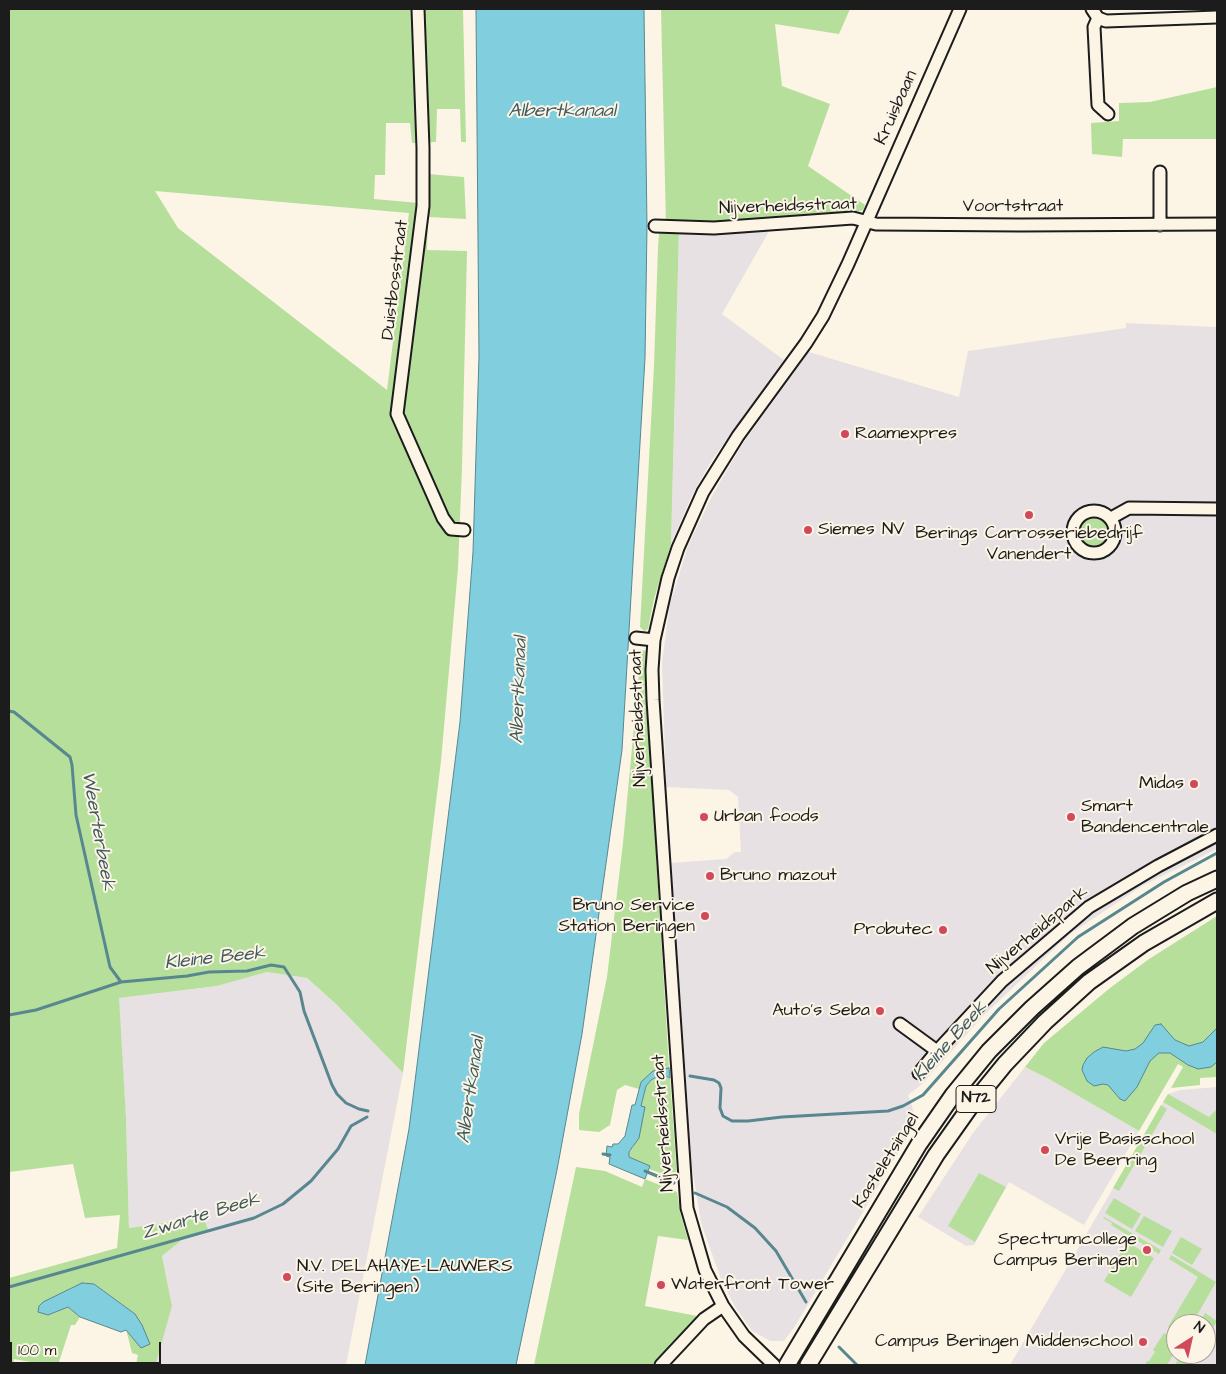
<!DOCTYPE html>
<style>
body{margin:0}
#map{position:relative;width:1226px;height:1374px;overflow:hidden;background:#fcf5e5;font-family:"Architects Daughter",sans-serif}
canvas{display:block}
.frame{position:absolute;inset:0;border:10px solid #1c1c1c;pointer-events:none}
.north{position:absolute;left:1166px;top:1314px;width:50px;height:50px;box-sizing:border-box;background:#fcf5e5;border:1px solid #a29e95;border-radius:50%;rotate:35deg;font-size:14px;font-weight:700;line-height:20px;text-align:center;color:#1c1c1c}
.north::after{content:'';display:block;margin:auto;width:18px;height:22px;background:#d1495b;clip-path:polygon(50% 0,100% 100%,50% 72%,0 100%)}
.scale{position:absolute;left:10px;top:1342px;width:151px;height:22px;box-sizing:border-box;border:2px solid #1c1c1c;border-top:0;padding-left:6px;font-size:15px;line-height:18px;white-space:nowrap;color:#1c1c1c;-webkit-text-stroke:4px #fcf5e5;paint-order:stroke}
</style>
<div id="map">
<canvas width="1226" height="1374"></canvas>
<div class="frame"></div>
<div class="north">N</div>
<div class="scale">100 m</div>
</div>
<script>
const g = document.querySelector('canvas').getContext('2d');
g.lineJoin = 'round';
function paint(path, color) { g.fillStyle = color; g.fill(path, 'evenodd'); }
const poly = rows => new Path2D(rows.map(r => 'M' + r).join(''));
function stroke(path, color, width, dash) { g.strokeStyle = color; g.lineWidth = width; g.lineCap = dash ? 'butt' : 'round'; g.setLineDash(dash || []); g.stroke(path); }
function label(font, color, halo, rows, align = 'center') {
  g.font = font + ' "Architects Daughter",sans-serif'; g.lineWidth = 4; g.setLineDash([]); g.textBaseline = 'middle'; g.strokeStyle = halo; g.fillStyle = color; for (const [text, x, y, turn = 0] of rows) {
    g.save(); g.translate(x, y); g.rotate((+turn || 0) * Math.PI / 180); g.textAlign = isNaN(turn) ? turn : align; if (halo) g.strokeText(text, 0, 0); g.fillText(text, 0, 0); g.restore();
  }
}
const built = poly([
 [772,226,722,314,784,360,712,460,692,495,671,544,679,230],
 [1126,323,1217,327,1217,849,1142,886,1070,934,984,1015,921,1085,908,1095,917,1121,795,1326,784,1341,770,1341,752,1331,734,1305,721,1279,701,1223,692,1167,671,863,726,859,735,852,741,852,738,797,729,790,666,787,662,662,670,604,688,546,713,494,743,443,809,352,959,397,968,351,1126,328],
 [267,972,307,978,336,1004,403,1073,346,1365,163,1365,155,1363,172,1306,162,1256,182,1240,208,1233,203,1217,129,1228,126,1118,118,998,217,986],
 [1025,1067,1049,1079,1139,1131,1084,1225,1009,1182,974,1245,966,1246,918,1217,973,1133],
 [1217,1087,1217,1365,1010,1365,1168,1094,1180,1090],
 [1176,1324,1206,1324,1206,1354,1176,1354]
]);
const green = poly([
 [9,9,463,9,466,142,461,142,460,109,437,109,436,142,412,143,410,123,386,123,385,175,375,175,374,199,419,203,427,174,464,177,466,219,428,217,427,250,467,251,462,468,458,568,441,761,403,1073,336,1004,307,978,267,972,217,986,119,998,126,1118,129,1228,203,1217,209,1232,182,1240,162,1256,172,1306,156,1363,163,1365,136,1365,138,1355,132,1353,126,1329,141,1347,135,1314,94,1284,73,1287,62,1294,43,1302,48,1315,68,1307,80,1317,75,1325,71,1325,58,1365,47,1365,14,1359,13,1365,9,1365,9,1278,117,1248,120,1215,85,1218,73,1164,9,1172],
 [155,191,409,213,387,390,178,228],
 [661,9,850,9,839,34,775,24,782,86,830,104,808,166,865,205,863,210,850,214,666,226],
 [1217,87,1217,139,1123,139,1122,157,1092,154,1091,123,1119,121,1119,103,1150,102],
 [663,229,679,230,671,544,654,599,648,629,644,631,640,627,654,366,658,247,659,234],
 '1078 531a15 15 0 1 1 30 0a15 15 0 1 1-30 0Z',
 [643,650,646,651,646,686,669,1068,659,1069,641,1082,639,1089,625,1085,617,1090,610,1125,599,1132,579,1130,579,1114,607,977,623,843,641,652],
 [1217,916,1217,1077,1200,1078,1200,1085,1171,1088,1183,1067,1178,1064,1139,1131,1049,1079,1025,1067,1044,1043,1110,988,1149,959],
 [661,1075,670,1078,677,1179,649,1169,650,1166,629,1157,628,1154,634,1146,645,1107,641,1107,646,1086,651,1080],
 [1168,1094,1209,1117,1215,1111,1217,1110,1217,1134,1163,1102],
 [1161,1105,1167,1109,1119,1191,1113,1188],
 [576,1167,605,1171,642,1187,645,1179,677,1192,681,1216,688,1240,658,1236,645,1306,697,1316,653,1365,534,1365],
 [979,1173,1006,1187,975,1242,948,1226],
 [1114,1198,1141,1214,1132,1229,1105,1213],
 [1144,1216,1172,1231,1163,1247,1135,1231],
 [1104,1217,1161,1250,1159,1254,1111,1225,1112,1223,1103,1218],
 [1181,1237,1202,1249,1192,1265,1172,1253],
 [1127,1242,1154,1258,1131,1297,1104,1281],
 [1171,1255,1216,1282,1192,1324,1176,1324,1176,1331,1168,1327,1198,1277,1169,1259],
 [1205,1313,1217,1321,1206,1340,1206,1324,1199,1324],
 [1164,1333,1176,1340,1176,1350,1167,1365,1145,1365,1147,1361,1149,1361,1155,1352,1153,1350],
 [1181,1354,1198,1354,1191,1365,1175,1365]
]);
const water = poly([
 [476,9,644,9,647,226,645,358,622,750,582,1034,557,1170,516,1365,365,1365,409,1129,460,722,473,552,479,356,476,9],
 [1161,1024,1175,1040,1189,1046,1203,1042,1217,1028,1217,1062,1211,1067,1198,1069,1188,1065,1170,1053,1159,1053,1150,1061,1137,1087,1125,1101,1120,1099,1108,1085,1103,1084,1094,1086,1087,1081,1082,1070,1083,1065,1087,1058,1094,1052,1103,1047,1126,1051,1135,1049,1143,1043,1155,1025,1161,1024],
 [669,1068,670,1078,664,1075,658,1076,651,1080,646,1086,641,1106,645,1107,639,1138,629,1152,629,1157,650,1166,645,1179,609,1164,610,1157,606,1156,607,1146,612,1147,613,1144,618,1144,625,1136,632,1105,635,1105,641,1082,653,1071,669,1068],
 [82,1283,94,1284,135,1314,142,1325,150,1344,141,1348,126,1330,121,1332,80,1317,68,1307,48,1315,38,1312,39,1306,43,1302,82,1283]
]);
const stream = poly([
 [9,711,14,712,70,757,72,765,76,815,110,967,121,982],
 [9,1015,36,1010,121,982,187,976,209,972,247,971,271,965,284,967,300,992,304,1011,332,1085,337,1094,346,1103,359,1109,368,1111],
 [690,1076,714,1080,719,1083,721,1088,720,1108,723,1116,732,1121,748,1121,782,1117,888,1111,903,1106,923,1095,999,1009,1078,937,1164,882,1217,853],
 [603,1154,610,1155],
 [645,1171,674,1183],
 [695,1193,727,1207,755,1228,776,1251,806,1302],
 [9,1287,254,1218,283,1204,311,1181,338,1149,351,1126,367,1117],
 [839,1347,857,1365]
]);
const minor = poly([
 [418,9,423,148,423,206,397,414,443,518,451,529,464,530],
 [1092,9,1098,18,1106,21,1217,17],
 [1098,18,1094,27,1098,105,1108,114],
 [1160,172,1160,225],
 [655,226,714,228,853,218,876,224,1021,225,1217,224],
 '1073 532a21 21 0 1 1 42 0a21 21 0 1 1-42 0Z',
 [1111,518,1129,508,1217,509],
 [636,638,654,640],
 [900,1024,937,1051,1002,981,1089,907,1158,866,1217,835],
 [919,1073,937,1051],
 [661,1365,704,1319,723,1306],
 [774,1365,744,1336,723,1306,705,1270,687,1208,653,700,652,670,654,640,668,578,678,548,703,492,738,436,806,343,823,316,848,264,960,9]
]);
const major = poly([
 [787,1365,919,1144,953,1095,989,1051,1032,1008,1078,967,1133,926,1187,893,1217,879],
 [808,1365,936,1155,970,1107,1005,1064,1045,1022,1089,982,1144,943,1217,901]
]);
const markers = [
 [845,434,5,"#d1495b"],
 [1029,515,5,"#d1495b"],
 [808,530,5,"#d1495b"],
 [1194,784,5,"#d1495b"],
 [704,817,5,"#d1495b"],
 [1071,817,5,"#d1495b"],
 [710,876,5,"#d1495b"],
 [705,916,5,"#d1495b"],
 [943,930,5,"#d1495b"],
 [880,1011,5,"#d1495b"],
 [1045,1150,5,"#d1495b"],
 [1147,1250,5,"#d1495b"],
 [287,1277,5,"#d1495b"],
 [661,1285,5,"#d1495b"],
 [1143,1342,5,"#d1495b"]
];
const shields = [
 [976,1099,40]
];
const shieldNames = [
 ["N72",976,1099]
];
const streetNames = [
 ["Kruisbaan",897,108,-66],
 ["Nijverheidsstraat",788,207,-2],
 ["Voortstraat",1013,207],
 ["Duistbosstraat",396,280,-83],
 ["Nijverheidsstraat",639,718,-92],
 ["Nijverheidspark",1038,931,-40],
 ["Nijverheidsstraat",664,1123,-94],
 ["Kasteletsingel",887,1161,-58]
];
const poiNames = [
 ["Raamexpres",855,434],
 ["Siemes NV",818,530],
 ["Berings Carrosseriebedrijf",1029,534,"center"],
 ["Vanendert",1029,555,"center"],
 ["Midas",1184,784,"right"],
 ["Smart",1081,807],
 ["Bandencentrale",1081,828],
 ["Urban foods",714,817],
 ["Bruno mazout",720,876],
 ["Bruno Service",695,906,"right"],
 ["Station Beringen",695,927,"right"],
 ["Probutec",933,930,"right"],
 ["Auto's Seba",870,1011,"right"],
 ["Vrije Basisschool",1055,1140],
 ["De Beerring",1055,1161],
 ["Spectrumcollege",1137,1240,"right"],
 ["Campus Beringen",1137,1261,"right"],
 ["N.V. DELAHAYE-LAUWERS",297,1267],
 ["(Site Beringen)",297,1288],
 ["Waterfront Tower",671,1285],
 ["Campus Beringen Middenschool",1133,1342,"right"]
];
const waterNames = [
 ["Albertkanaal",562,112],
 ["Albertkanaal",520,690,-88],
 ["Weerterbeek",97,831,80],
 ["Kleine Beek",215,959,-6],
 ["Kleine Beek",951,1042,-48],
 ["Albertkanaal",472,1090,-82],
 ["Zwarte Beek",201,1217,-17]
];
paint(built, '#e7e1e4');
paint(green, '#b6df9c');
paint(water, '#80cede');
stroke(water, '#588790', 1);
stroke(stream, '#588790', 3);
stroke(minor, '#1c1c1c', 15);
stroke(major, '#1c1c1c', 19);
stroke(minor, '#fcf5e5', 11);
stroke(major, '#fcf5e5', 15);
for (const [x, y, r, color] of markers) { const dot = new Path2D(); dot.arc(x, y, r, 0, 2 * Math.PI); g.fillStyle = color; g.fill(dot); stroke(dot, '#fcf5e5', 2); }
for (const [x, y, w] of shields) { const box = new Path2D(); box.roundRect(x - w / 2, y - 13.5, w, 27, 4); g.fillStyle = '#fcf5e5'; g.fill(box); stroke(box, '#1c1c1c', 1); }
label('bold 16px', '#1c1c1c', null, shieldNames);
label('18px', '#1c1c1c', '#fcf5e5', streetNames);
label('18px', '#1c1c1c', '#fcf5e5', poiNames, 'left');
label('italic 19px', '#3f5a60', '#fcf5e5', waterNames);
</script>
